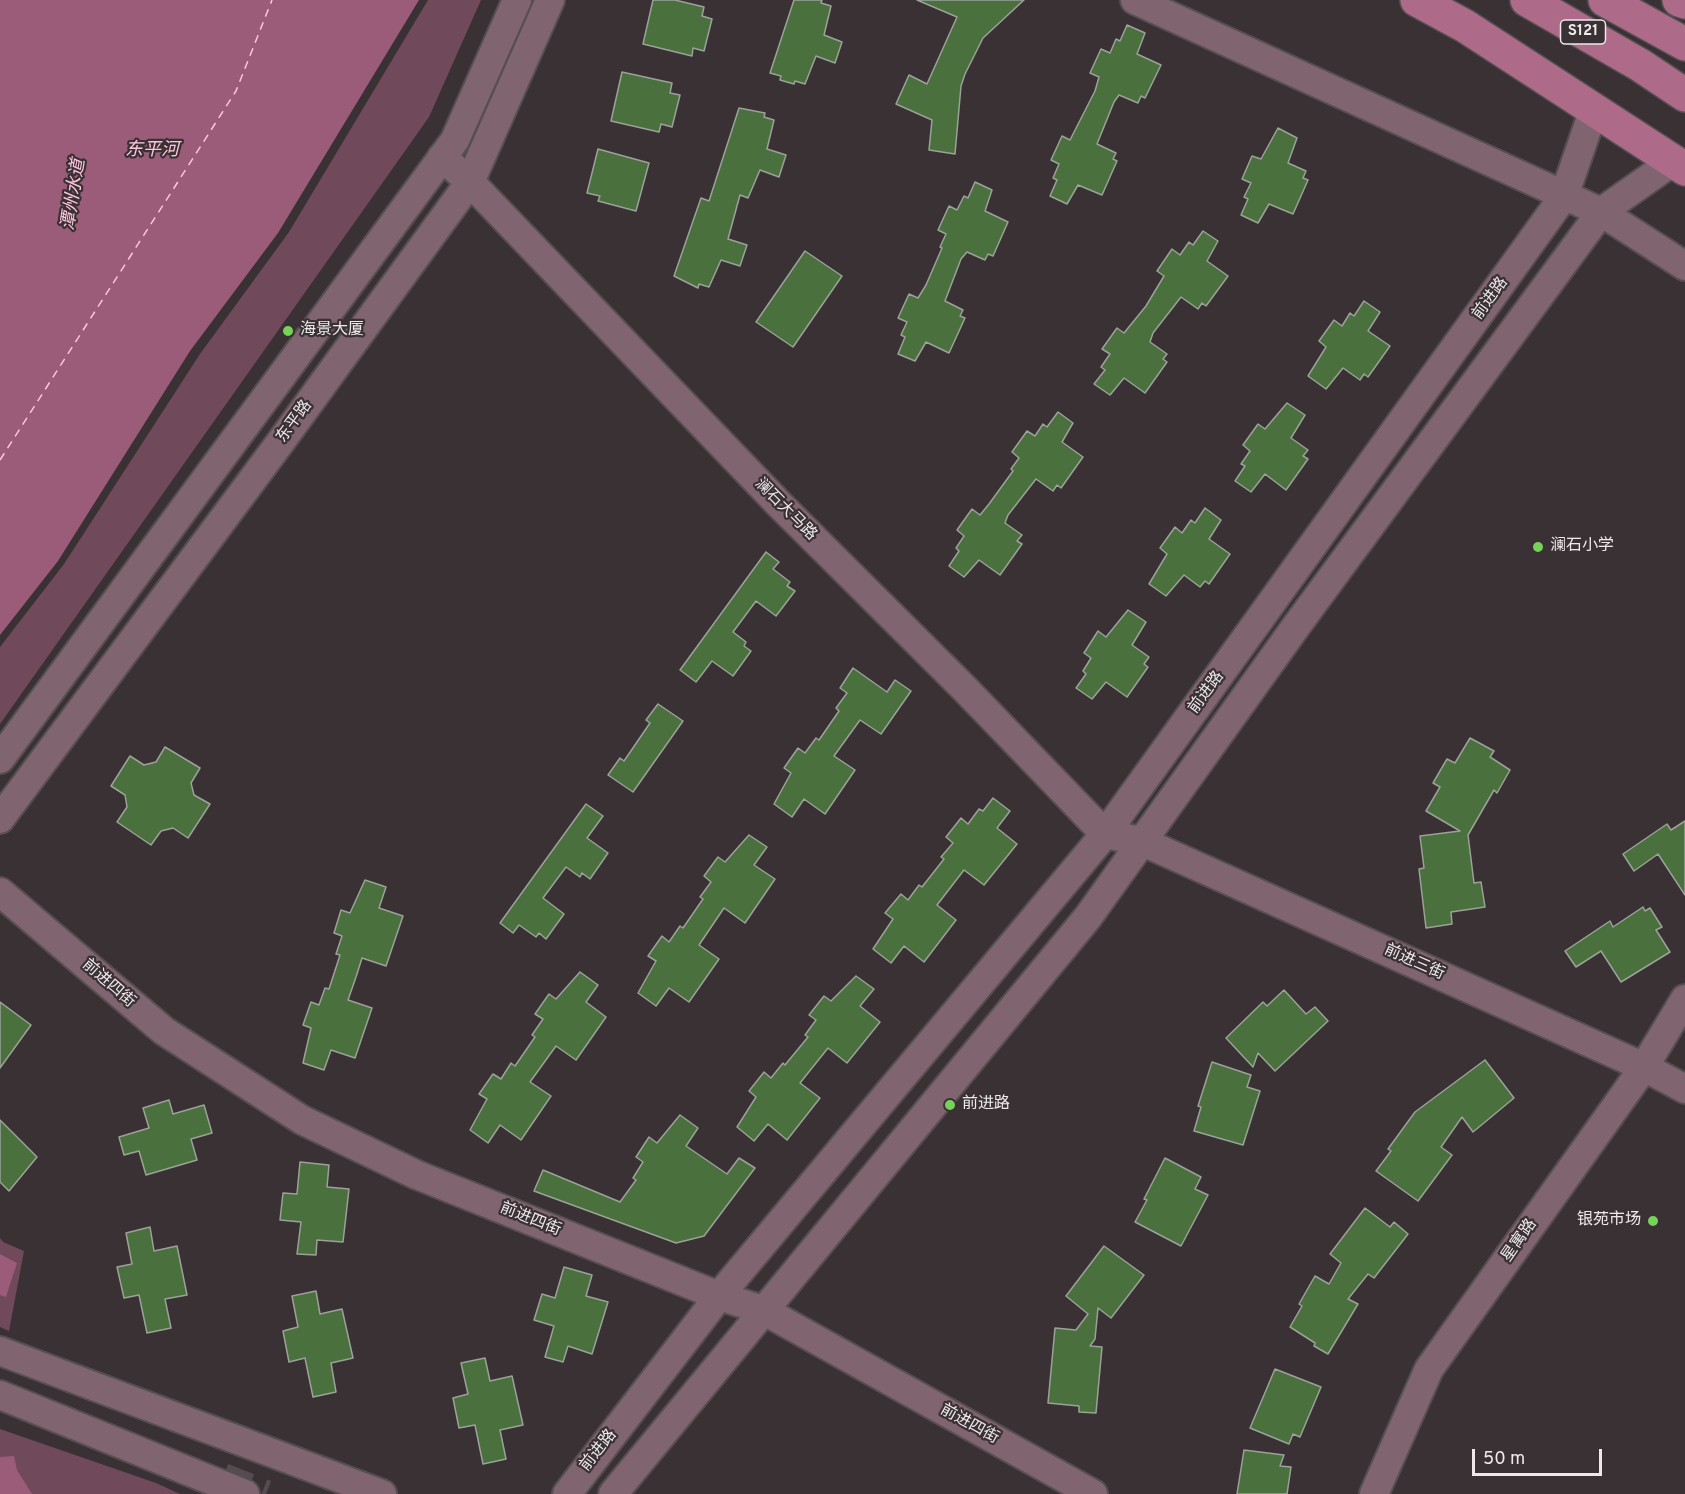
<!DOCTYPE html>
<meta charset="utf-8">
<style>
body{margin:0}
#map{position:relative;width:1685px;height:1494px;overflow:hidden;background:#3a3135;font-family:Overpass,sans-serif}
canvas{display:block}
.scale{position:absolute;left:1472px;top:1449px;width:130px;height:27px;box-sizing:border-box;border:3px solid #ede8ea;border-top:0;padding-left:8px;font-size:18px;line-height:21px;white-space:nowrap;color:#ede8ea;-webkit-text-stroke:4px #3a3135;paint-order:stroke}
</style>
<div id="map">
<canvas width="1685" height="1494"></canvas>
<div class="scale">50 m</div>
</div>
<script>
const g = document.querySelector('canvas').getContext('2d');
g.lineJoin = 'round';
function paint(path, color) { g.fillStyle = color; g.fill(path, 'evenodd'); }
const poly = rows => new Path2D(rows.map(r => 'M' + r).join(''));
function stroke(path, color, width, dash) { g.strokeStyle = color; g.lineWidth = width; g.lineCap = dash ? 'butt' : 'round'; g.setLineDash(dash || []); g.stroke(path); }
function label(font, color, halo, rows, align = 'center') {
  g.font = font + ' Overpass,"Noto Sans SC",sans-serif'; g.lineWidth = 4.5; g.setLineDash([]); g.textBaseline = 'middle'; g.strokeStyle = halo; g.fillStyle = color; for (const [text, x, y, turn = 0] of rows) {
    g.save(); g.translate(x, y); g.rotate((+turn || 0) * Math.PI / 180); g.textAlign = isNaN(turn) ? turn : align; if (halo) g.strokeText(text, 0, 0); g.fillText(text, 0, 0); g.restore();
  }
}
const green = poly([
 [428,0,481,0,429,117,0,724,0,647,64,564,200,354,289,232],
 [0,1238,3,1242,24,1251,9,1331,0,1327],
 [0,1429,156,1483,180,1494,0,1494]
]);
const water = poly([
 [0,0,419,0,278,233,190,351,58,561,0,635],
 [0,1254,17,1263,6,1297,0,1295],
 [14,1456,17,1470,32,1494,0,1494,0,1457]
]);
const ferry = poly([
 [0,460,236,91,272,0]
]);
const building = poly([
 [653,0,675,0,704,7,702,16,712,19,704,51,693,48,692,56,643,44,653,0],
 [794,0,822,0,821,3,831,6,824,35,842,42,835,63,816,56,805,84,795,81,794,84,780,80,781,76,770,73,794,0],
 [917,0,1024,0,983,38,965,74,961,86,955,154,929,150,932,120,896,104,909,75,927,84,957,17,917,0],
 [1127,25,1145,33,1137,54,1161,65,1145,98,1141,96,1138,103,1119,95,1114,102,1097,144,1116,153,1113,159,1117,161,1102,195,1078,185,1067,204,1050,196,1057,180,1053,178,1059,164,1051,160,1062,136,1070,140,1095,91,1099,77,1090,73,1101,49,1110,53,1116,39,1120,41,1127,25],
 [622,72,672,83,670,93,680,95,672,127,661,124,659,132,611,121,622,72],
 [739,108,765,113,764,117,774,120,767,149,786,155,779,177,760,170,748,198,740,195,728,239,747,245,740,266,721,260,709,287,699,284,698,288,674,276,701,198,709,201,739,108],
 [1278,128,1297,138,1288,163,1306,171,1303,178,1308,180,1293,214,1269,204,1258,223,1241,215,1248,199,1244,197,1251,183,1242,179,1252,156,1261,159,1278,128],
 [598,149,649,163,636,211,598,201,600,196,587,193,598,149],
 [975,182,992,190,985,211,1008,222,993,256,988,254,985,260,967,252,961,259,945,301,963,310,960,316,965,318,949,353,926,342,915,361,898,354,905,337,901,335,907,322,898,318,909,294,918,298,926,285,942,248,940,247,946,234,938,230,949,206,957,210,964,196,968,198,975,182],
 [1203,231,1218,241,1207,261,1228,276,1206,306,1202,303,1198,309,1181,297,1153,333,1150,342,1167,354,1163,359,1167,362,1145,393,1124,378,1110,395,1094,384,1105,370,1101,367,1110,354,1102,349,1117,328,1124,333,1146,306,1164,276,1157,271,1172,249,1180,255,1189,242,1193,245,1203,231],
 [805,251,842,276,793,347,756,322,805,251],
 [1364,301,1380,312,1368,331,1390,346,1368,377,1364,374,1360,380,1343,368,1326,389,1308,376,1326,347,1319,341,1334,320,1342,326,1350,313,1354,316,1364,301],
 [1287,403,1305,415,1291,438,1308,450,1303,456,1308,459,1286,490,1265,474,1251,492,1235,481,1245,466,1241,464,1250,451,1243,445,1258,424,1265,429,1287,403],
 [1058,412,1073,423,1062,442,1083,457,1061,488,1057,485,1053,491,1036,479,1008,515,1005,523,1022,535,1017,541,1022,544,1000,575,979,560,964,577,949,566,959,551,956,548,964,536,957,530,972,509,980,515,989,504,1013,471,1011,469,1019,458,1012,452,1027,431,1035,436,1043,424,1047,427,1058,412],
 [1205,508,1221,520,1209,539,1230,554,1209,584,1205,581,1200,587,1184,575,1166,596,1149,584,1167,554,1160,548,1175,527,1182,533,1191,520,1195,523,1205,508],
 [766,552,779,562,773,569,790,582,787,586,795,591,776,616,756,601,733,632,746,642,744,646,751,651,733,676,712,661,696,682,680,670,766,552],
 [1128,610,1146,622,1132,645,1149,657,1144,664,1148,667,1127,697,1106,682,1092,699,1076,688,1086,674,1083,671,1091,658,1084,653,1098,631,1106,637,1128,610],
 [853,668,887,692,895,680,911,691,881,734,860,720,834,756,855,770,825,814,804,799,792,817,774,804,791,773,784,768,798,748,805,753,816,738,819,740,839,711,836,708,847,693,840,688,853,668],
 [658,704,683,721,633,792,608,775,620,758,624,761,650,723,646,720,658,704],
 [1470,738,1494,751,1490,757,1510,770,1497,793,1494,790,1468,835,1474,883,1481,882,1485,907,1451,912,1452,924,1426,928,1419,869,1424,868,1420,836,1460,831,1426,811,1440,787,1433,783,1447,759,1455,763,1470,738],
 [165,747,200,768,191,783,194,795,210,804,188,838,173,828,161,831,151,845,117,822,127,807,125,795,111,786,130,756,144,765,156,762,165,747],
 [993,798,1010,811,997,828,1017,844,984,885,964,870,937,905,956,920,924,962,904,946,891,963,873,949,893,919,885,913,901,894,908,900,919,885,922,887,944,859,941,857,953,843,946,837,961,818,968,824,979,809,983,811,993,798],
 [586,804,603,816,587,838,608,853,590,879,582,873,580,877,566,867,543,898,564,914,546,939,539,933,536,937,519,925,513,933,500,923,586,804],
 [1685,821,1685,895,1658,854,1634,871,1623,854,1667,824,1671,830,1685,821],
 [749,835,767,847,754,865,775,879,745,923,724,908,699,945,719,959,689,1002,669,988,656,1006,638,993,656,961,648,956,662,936,669,942,680,926,683,928,703,899,700,897,711,882,704,876,718,857,725,862,749,835],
 [365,880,386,887,379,908,403,916,386,966,362,958,356,977,348,1000,372,1008,355,1058,331,1050,324,1070,303,1063,311,1028,303,1025,311,1002,319,1005,325,988,329,989,340,955,336,954,342,936,334,933,341,910,350,913,365,880],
 [1643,907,1645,911,1650,908,1662,927,1656,930,1670,952,1621,982,1601,951,1576,967,1565,951,1610,921,1613,927,1643,907],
 [580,972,598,985,586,1002,606,1017,576,1060,556,1046,530,1082,551,1096,521,1140,500,1125,488,1143,470,1130,487,1099,479,1094,493,1074,501,1079,511,1063,515,1066,535,1037,532,1035,543,1019,535,1014,549,994,556,999,580,972],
 [856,976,874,989,860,1006,880,1022,847,1063,828,1048,800,1083,820,1098,787,1140,768,1124,754,1141,737,1127,756,1097,749,1091,764,1072,771,1078,783,1063,785,1065,808,1037,805,1035,816,1020,809,1015,824,996,831,1001,856,976],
 [1284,990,1306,1014,1315,1007,1328,1021,1275,1071,1258,1053,1253,1067,1226,1038,1263,1002,1267,1006,1284,990],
 [0,1002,31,1025,0,1068,0,1002],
 [1485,1060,1514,1098,1473,1132,1462,1117,1441,1147,1452,1155,1418,1201,1376,1171,1391,1151,1388,1149,1415,1112,1485,1060],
 [1212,1062,1251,1075,1247,1087,1260,1091,1243,1145,1194,1131,1201,1107,1198,1106,1212,1062],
 [169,1100,173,1114,204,1105,212,1133,191,1139,197,1160,146,1175,139,1151,124,1155,119,1137,149,1128,143,1108,169,1100],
 [680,1115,698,1128,686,1146,727,1174,739,1158,755,1168,704,1236,676,1243,534,1191,543,1170,620,1202,636,1180,633,1178,643,1162,636,1157,649,1137,657,1143,680,1115],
 [0,1120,37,1157,9,1191,0,1182,0,1120],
 [1165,1158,1201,1177,1195,1189,1208,1195,1181,1246,1135,1222,1147,1200,1144,1199,1165,1158],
 [300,1162,329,1165,327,1187,349,1189,343,1242,317,1240,316,1255,297,1254,301,1222,280,1220,283,1193,297,1194,300,1162],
 [1365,1208,1390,1227,1394,1222,1408,1234,1374,1278,1368,1274,1348,1299,1358,1304,1328,1354,1314,1346,1315,1343,1290,1327,1302,1306,1299,1304,1315,1276,1329,1284,1341,1263,1330,1254,1365,1208],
 [150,1227,154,1251,177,1246,187,1295,165,1299,171,1328,147,1333,139,1295,124,1298,117,1267,132,1264,126,1233,150,1227],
 [1104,1246,1144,1275,1111,1318,1098,1308,1095,1339,1090,1346,1102,1347,1096,1413,1079,1412,1079,1406,1048,1403,1055,1328,1076,1330,1088,1314,1066,1296,1104,1246],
 [564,1267,592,1275,586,1296,608,1302,592,1354,568,1346,563,1362,545,1357,554,1326,534,1320,542,1294,555,1298,564,1267],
 [316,1291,320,1314,342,1309,353,1358,331,1363,336,1392,313,1397,305,1358,289,1362,283,1331,298,1327,292,1296,316,1291],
 [485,1358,490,1381,512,1376,523,1425,500,1430,506,1459,483,1464,475,1425,459,1428,453,1398,468,1394,461,1363,485,1358],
 [1275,1369,1321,1387,1300,1437,1293,1434,1289,1444,1250,1428,1275,1369],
 [1244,1450,1284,1455,1280,1466,1291,1467,1287,1494,1237,1494,1244,1450]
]);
const secondaryTunnel = poly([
 [223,1477,266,1494]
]);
const secondary = poly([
 [1135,0,1601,212,1685,266],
 [442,157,470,182,779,504,965,689,1105,834,1141,841,1644,1067,1685,1089],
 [0,759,455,140,517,0],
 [0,819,282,440,470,182,550,0],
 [0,892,164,1031,302,1120,417,1175,719,1296,763,1310,1093,1494],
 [0,1351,382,1494],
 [0,1395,245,1494],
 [567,1494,719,1296,1105,834,1564,196,1593,112],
 [613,1494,1088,917,1297,625,1601,212,1672,162],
 [1374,1494,1429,1369,1644,1067,1685,999]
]);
const highway = poly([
 [1417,0,1465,26,1685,169],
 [1527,0,1640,65,1685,95],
 [1605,0,1685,44],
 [1679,0,1685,2]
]);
const markers = [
 [288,331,6,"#77d259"],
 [1538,547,6,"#77d259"],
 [950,1105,6,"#77d259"],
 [1653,1221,6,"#77d259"]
];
const shields = [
 [1583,32,45]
];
const shieldNames = [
 ["S121",1583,32]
];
const streetNames = [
 ["前进路",1491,299,-54],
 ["东平路",295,422,-54],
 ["澜石大马路",785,510,45],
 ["前进路",1207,693,-54],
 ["前进三街",1414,963,24],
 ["前进四街",108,984,41],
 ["前进四街",530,1220,22],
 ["星寓路",1520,1241,-55],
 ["前进四街",969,1425,29],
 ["前进路",599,1451,-52]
];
const poiNames = [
 ["海景大厦",300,331],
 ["澜石小学",1550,547],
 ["前进路",962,1105],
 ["银苑市场",1641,1221,"right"]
];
const waterNames = [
 ["东平河",152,151],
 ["潭州水道",75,195,-81]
];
paint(green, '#70495a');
paint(water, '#9a5c78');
stroke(ferry, '#fec5dd', 1.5, [8, 6]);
paint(building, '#49703d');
stroke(building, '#9ca29a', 1.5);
stroke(secondaryTunnel, '#554c50', 28, [28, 14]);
stroke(secondary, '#564f52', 32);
stroke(highway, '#564f52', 36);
stroke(secondary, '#806470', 28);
stroke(highway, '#ae6a89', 33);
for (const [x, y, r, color] of markers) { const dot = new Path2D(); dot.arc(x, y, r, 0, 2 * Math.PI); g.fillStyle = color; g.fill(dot); stroke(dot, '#3a3135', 2); }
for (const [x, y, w] of shields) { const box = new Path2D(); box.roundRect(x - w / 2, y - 12, w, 24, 4.5); g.fillStyle = '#3a3135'; g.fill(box); stroke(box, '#ede8ea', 1.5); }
label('bold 15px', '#ede8ea', null, shieldNames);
label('16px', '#ede8ea', '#3a3135', streetNames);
label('16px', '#ede8ea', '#3a3135', poiNames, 'left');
label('italic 18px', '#fec5dd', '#3a3135', waterNames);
</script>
